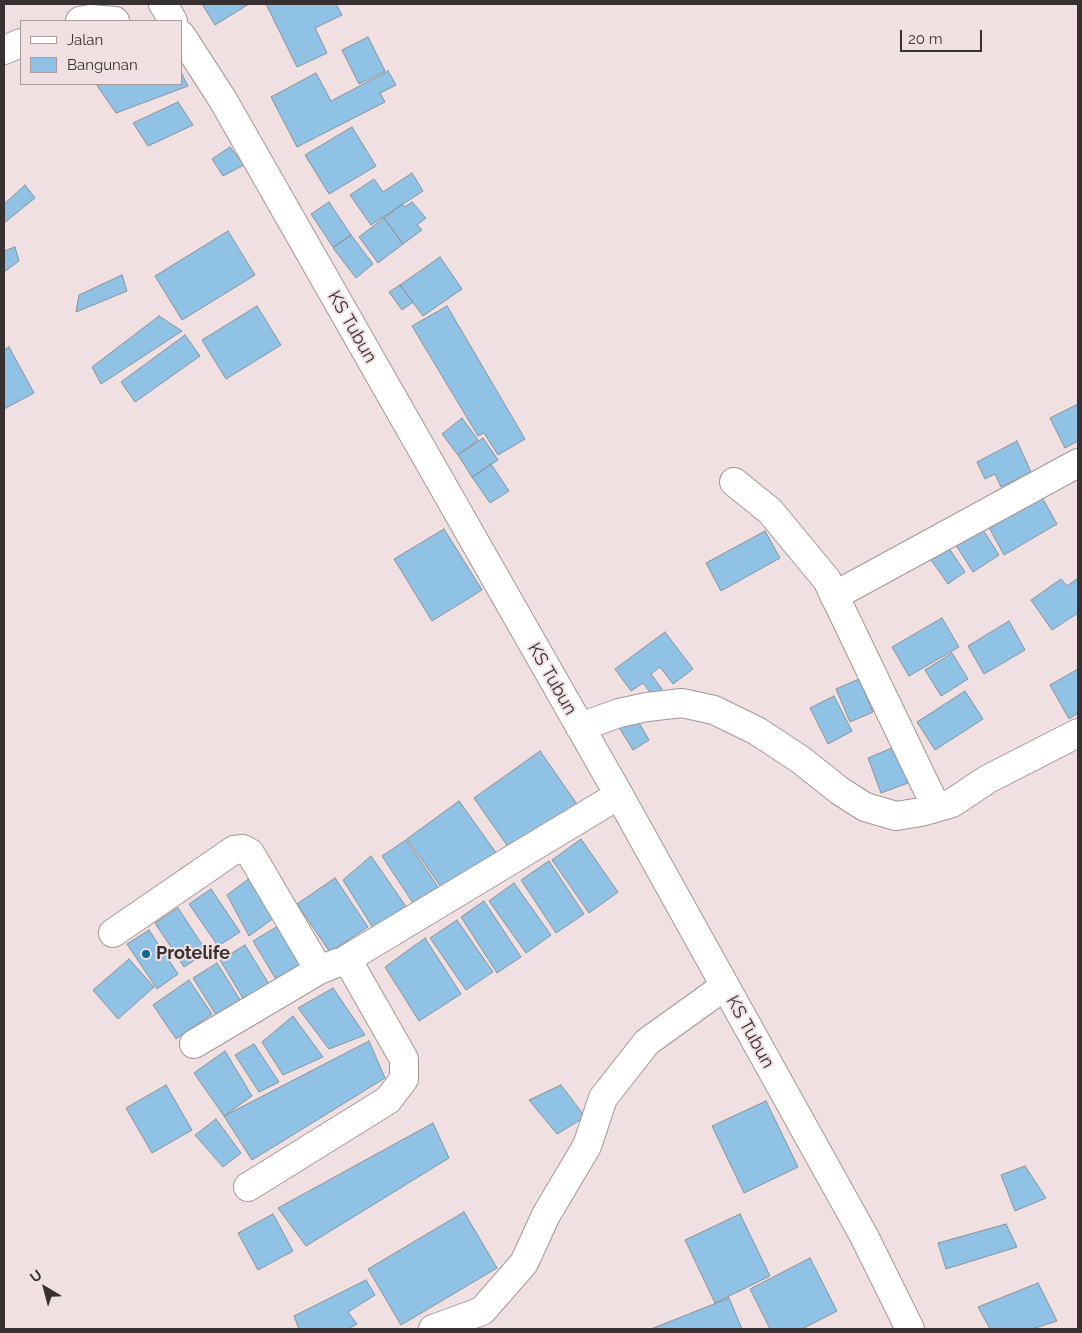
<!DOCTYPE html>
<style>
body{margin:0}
#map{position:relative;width:1082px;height:1333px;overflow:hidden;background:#f0e0e1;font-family:Raleway,sans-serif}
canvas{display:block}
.frame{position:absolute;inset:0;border:5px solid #373131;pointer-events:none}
.legend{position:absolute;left:20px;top:20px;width:162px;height:65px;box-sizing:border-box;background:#f0e0e1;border:1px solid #a69a9b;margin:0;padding:6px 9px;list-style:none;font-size:15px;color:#373131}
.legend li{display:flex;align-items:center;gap:10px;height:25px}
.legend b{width:25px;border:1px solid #a69a9b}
.north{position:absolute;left:20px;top:1263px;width:50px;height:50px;-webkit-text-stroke:4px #f0e0e1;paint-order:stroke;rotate:323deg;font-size:14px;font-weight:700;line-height:20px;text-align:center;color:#373131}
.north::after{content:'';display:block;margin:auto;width:18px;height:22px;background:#373131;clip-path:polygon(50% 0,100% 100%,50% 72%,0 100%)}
.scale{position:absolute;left:900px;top:30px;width:82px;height:22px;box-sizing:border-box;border:2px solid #373131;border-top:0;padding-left:6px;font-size:15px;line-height:18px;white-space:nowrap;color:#373131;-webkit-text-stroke:4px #f0e0e1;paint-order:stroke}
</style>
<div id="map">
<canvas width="1082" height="1333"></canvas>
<div class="frame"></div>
<ul class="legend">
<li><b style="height:6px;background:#fff"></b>Jalan</li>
<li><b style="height:14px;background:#8fc2e4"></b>Bangunan</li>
</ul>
<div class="north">U</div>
<div class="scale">20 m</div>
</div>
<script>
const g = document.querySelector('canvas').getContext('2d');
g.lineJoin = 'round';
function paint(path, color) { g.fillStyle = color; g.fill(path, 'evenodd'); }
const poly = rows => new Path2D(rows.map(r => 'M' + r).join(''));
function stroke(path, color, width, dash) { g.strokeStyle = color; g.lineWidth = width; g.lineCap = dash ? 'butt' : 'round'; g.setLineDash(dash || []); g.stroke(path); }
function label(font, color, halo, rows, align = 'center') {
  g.font = font + ' Raleway,sans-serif'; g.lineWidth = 4; g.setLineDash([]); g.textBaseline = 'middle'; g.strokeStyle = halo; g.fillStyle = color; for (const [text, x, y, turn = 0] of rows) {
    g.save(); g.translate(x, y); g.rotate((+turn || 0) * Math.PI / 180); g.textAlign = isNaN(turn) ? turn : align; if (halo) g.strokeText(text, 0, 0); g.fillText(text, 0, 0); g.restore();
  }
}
const building = poly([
 [202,4,249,4,215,25,202,4],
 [266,4,336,4,342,15,315,28,327,53,297,67,266,4],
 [368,37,385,71,359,84,342,50,368,37],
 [388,71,396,85,380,93,385,102,297,147,271,97,316,73,331,101,388,71],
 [181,72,188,86,116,113,96,84,181,84,181,72],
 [178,102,193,125,148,146,133,123,178,102],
 [352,127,376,166,329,194,305,155,352,127],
 [230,147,244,165,223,176,212,159,230,147],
 [412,173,423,191,371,225,350,195,374,179,383,192,412,173],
 [25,185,35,198,4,223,4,204,25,185],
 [329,202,351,235,333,247,311,214,329,202],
 [412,202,426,218,417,225,422,230,403,244,384,218,402,204,405,207,412,202],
 [384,218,403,244,378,263,359,237,384,218],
 [228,231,255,275,182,320,155,276,228,231],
 [351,235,373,264,356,278,333,248,351,235],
 [15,247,19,261,4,272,4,251,15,247],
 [440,257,462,289,423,316,400,285,440,257],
 [122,275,127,291,76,312,79,295,122,275],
 [400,285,413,302,402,310,389,292,400,285],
 [257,306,281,345,226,379,202,340,257,306],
 [447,306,525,439,498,455,484,433,478,436,412,326,447,306],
 [159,316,182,331,101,384,92,367,159,316],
 [185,335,200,356,135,402,121,382,185,335],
 [9,347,34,393,4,409,4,350,9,347],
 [1078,404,1078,441,1065,448,1050,418,1078,404],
 [462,418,478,440,458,455,442,434,462,418],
 [483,438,498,460,472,477,458,455,483,438],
 [1017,441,1031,472,1001,487,995,474,985,479,977,462,1017,441],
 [491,464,509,491,490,503,472,477,491,464],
 [1039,492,1057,524,1004,555,986,522,1039,492],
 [978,522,999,555,973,572,952,539,978,522],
 [444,529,482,590,432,621,394,559,444,529],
 [765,531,780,558,721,591,706,563,765,531],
 [944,541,965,572,948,584,926,553,944,541],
 [1078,578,1078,613,1052,630,1031,600,1061,579,1067,586,1078,578],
 [942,618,959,647,909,676,892,647,942,618],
 [1009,621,1025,650,984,674,968,646,1009,621],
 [665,632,693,669,673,684,660,667,651,674,662,689,653,696,643,683,631,691,615,669,665,632],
 [952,653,968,679,941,696,925,670,952,653],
 [1078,669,1078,713,1069,719,1050,685,1078,669],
 [859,679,873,712,850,722,836,689,859,679],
 [965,691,983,719,935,750,917,722,965,691],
 [834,696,852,731,828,744,810,708,834,696],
 [635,716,649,740,633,750,618,726,635,716],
 [894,747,908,783,881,793,868,758,894,747],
 [540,751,579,807,513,854,474,798,540,751],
 [459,801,499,857,446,894,407,839,459,801],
 [581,839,618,892,589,913,552,860,581,839],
 [406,840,438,887,413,903,382,856,406,840],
 [371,856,407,908,373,928,343,880,371,856],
 [549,861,584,914,556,933,521,880,549,861],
 [255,874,278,915,249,936,227,895,255,874],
 [335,878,368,927,330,952,297,904,335,878],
 [514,883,551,935,526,953,489,901,514,883],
 [211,889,240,932,218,946,189,904,211,889],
 [484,901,521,957,497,973,461,917,484,901],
 [178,908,207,952,184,967,155,923,178,908],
 [457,920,493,972,466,990,430,938,457,920],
 [283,923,310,967,280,986,253,941,283,923],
 [149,930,178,974,157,989,127,944,149,930],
 [425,938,461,994,419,1021,385,967,425,938],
 [245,945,272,989,247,1005,220,960,245,945],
 [129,959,154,987,118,1019,93,990,129,959],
 [217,963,242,1003,218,1018,193,978,217,963],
 [189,980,212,1014,176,1039,153,1005,189,980],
 [333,988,365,1035,329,1049,298,1008,333,988],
 [293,1016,323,1057,283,1075,262,1042,293,1016],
 [369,1041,385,1078,252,1160,224,1116,369,1041],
 [254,1044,279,1082,259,1092,235,1055,254,1044],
 [225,1051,252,1096,224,1116,194,1073,225,1051],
 [166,1085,192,1130,152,1153,126,1108,166,1085],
 [561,1085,585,1117,557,1134,529,1100,561,1085],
 [766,1101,798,1167,744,1193,712,1126,766,1101],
 [216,1119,241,1153,223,1167,195,1135,216,1119],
 [433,1123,449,1158,306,1246,278,1208,433,1123],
 [1025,1166,1046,1198,1015,1211,1001,1175,1025,1166],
 [464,1212,497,1268,401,1325,368,1269,464,1212],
 [273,1214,293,1251,258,1270,238,1233,273,1214],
 [740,1214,770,1276,715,1303,685,1240,740,1214],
 [1006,1224,1017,1247,946,1269,938,1243,1006,1224],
 [810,1258,837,1311,802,1329,770,1329,750,1289,810,1258],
 [366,1280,375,1295,348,1312,357,1324,348,1329,299,1329,294,1316,366,1280],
 [1038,1283,1057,1321,1032,1329,990,1329,978,1307,1038,1283],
 [729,1298,742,1329,651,1329,729,1298]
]);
const minor = poly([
 [163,4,173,21],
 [80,21,90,19,115,21],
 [4,50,21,43],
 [734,482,770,511,827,580,936,807],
 [834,596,1078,463],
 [580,727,619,713,647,707,682,703,714,710,757,731,801,760,840,791,865,807,896,816,921,812,952,803,988,779,1078,733],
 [113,933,234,850,243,849,250,853,319,970],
 [194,1044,319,970,337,963],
 [248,1187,388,1100,404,1079,404,1059,347,959,619,795],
 [433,1329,482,1311,524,1263,546,1215,587,1146,603,1098,647,1042,725,986]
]);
const major = poly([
 [181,35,223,100,619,795,864,1236,910,1329]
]);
const markers = [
 [146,954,5,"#0a6b99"]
];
const streetNames = [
 ["KS Tubun",352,327,60],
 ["KS Tubun",552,679,60],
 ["KS Tubun",750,1032,61]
];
const poiNames = [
 ["Protelife",156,954]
];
paint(building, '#8fc2e4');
stroke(building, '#87929a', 1);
stroke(minor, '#a49697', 30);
stroke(major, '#a49697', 30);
stroke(minor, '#fff', 28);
stroke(major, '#fff', 28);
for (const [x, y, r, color] of markers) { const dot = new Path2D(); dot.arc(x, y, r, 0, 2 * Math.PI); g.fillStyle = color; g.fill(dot); stroke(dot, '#f0e0e1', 2); }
label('18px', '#373131', '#f0e0e1', streetNames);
label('bold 18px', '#373131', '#f0e0e1', poiNames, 'left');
</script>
